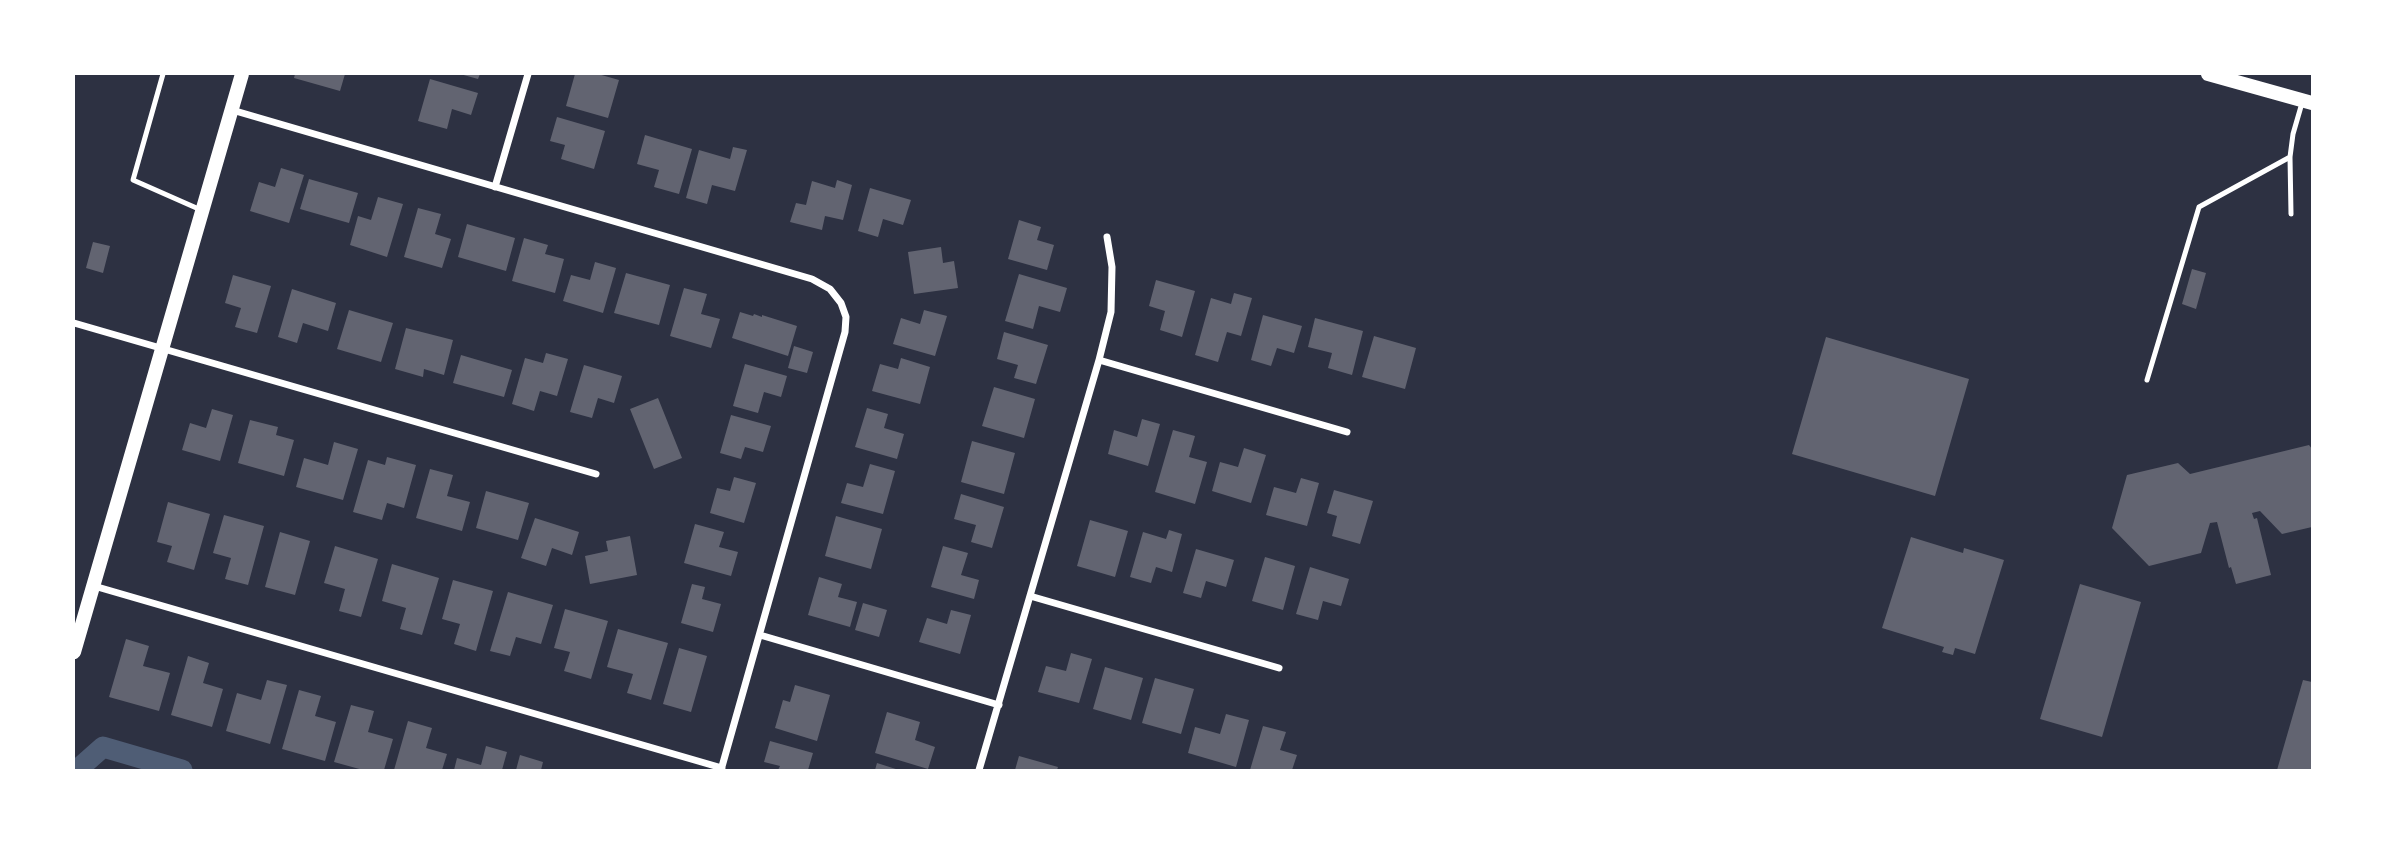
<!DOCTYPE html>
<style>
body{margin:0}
#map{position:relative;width:2386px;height:844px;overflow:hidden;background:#2d3142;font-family:"Space Grotesk",sans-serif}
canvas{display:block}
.frame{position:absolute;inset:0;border:75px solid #fff;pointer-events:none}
</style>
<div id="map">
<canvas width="2386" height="844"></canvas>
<div class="frame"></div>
</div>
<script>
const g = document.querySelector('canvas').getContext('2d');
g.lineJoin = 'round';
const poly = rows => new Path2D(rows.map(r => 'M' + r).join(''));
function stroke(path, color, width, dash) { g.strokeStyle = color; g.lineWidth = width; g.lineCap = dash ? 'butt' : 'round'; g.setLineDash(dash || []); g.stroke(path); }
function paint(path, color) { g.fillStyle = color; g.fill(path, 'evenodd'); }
const canal = poly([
 [77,770,103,747,182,770]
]);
const building = poly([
 [295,74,345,74,340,91,294,78],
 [460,74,480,74,478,79],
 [575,74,598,74,619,80,608,118,566,106],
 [430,79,478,93,471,115,452,109,447,129,418,121],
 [557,117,605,131,594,169,561,159,565,145,550,141],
 [645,135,692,149,679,194,654,187,659,170,637,164],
 [733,147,747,150,735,191,712,185,707,204,686,198,699,150,730,159],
 [281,168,304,175,289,223,250,211,259,182,275,187],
 [309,179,358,193,349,223,300,209],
 [837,180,852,185,843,220,825,216,822,230,790,222,796,203,806,205,812,181,835,188],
 [870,188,911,200,903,225,883,219,878,237,858,231],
 [378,197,403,204,387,257,350,245,358,216,371,220],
 [418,208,441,214,435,234,451,239,442,268,404,257],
 [1019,220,1041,227,1037,240,1054,245,1047,270,1008,259],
 [467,224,515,238,506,271,458,257],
 [524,238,548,245,545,254,564,259,555,293,512,281],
 [93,242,110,246,103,273,86,268],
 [941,247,943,263,954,261,958,288,914,294,908,252],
 [595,262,616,268,603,313,563,301,571,275,590,280],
 [2192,269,2206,273,2196,309,2182,304],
 [626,273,670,285,659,325,614,313],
 [1019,274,1067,288,1060,312,1039,306,1033,329,1005,321],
 [233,275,271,286,257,333,235,327,241,308,225,303],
 [1156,280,1195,291,1182,337,1160,330,1165,311,1149,306],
 [684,288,707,294,701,314,720,319,711,348,670,336],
 [292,289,336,303,328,331,303,323,297,343,278,337],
 [1234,293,1252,298,1241,336,1227,332,1218,362,1195,355,1211,298,1231,304],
 [349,310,393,323,381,362,337,349],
 [924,310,947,316,935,356,893,344,901,318,920,324],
 [740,312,753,316,754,314,762,317,762,315,797,326,788,356,732,338],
 [1263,315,1302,326,1294,353,1277,348,1271,366,1251,360],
 [1315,318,1363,331,1352,375,1328,368,1332,353,1308,347],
 [406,328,453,340,444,375,424,369,423,377,395,369],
 [1004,332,1048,345,1036,384,1014,378,1018,365,997,359],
 [1374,336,1416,348,1405,389,1362,377],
 [1826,337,1969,379,1935,496,1792,454],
 [794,346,813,352,807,373,788,368],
 [546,353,568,359,557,396,540,391,534,411,512,404,525,358,543,363],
 [461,355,512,370,504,397,453,383],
 [901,358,930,367,920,404,872,391,880,364,898,369],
 [745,364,787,376,781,397,764,392,758,413,733,406],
 [584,365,622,376,614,403,598,398,592,418,570,412],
 [994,387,1035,399,1024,438,982,426],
 [658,398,682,458,654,469,630,409],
 [867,408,888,414,884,428,904,434,897,459,855,447],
 [212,409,233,415,220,461,182,450,190,423,206,428],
 [731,415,771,426,763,452,745,447,741,459,720,453],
 [1142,419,1160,424,1148,466,1108,454,1114,430,1137,437],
 [250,420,278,427,276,435,294,440,284,476,238,463],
 [1173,430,1195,436,1189,457,1207,462,1195,504,1155,492],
 [972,441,1015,453,1004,494,961,482],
 [334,442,358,449,343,500,296,487,304,458,328,465],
 [2309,445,2312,449,2312,527,2282,534,2260,511,2252,513,2254,519,2257,518,2271,575,2236,584,2231,567,2229,568,2217,522,2210,523,2201,553,2149,566,2112,528,2127,475,2178,463,2190,474],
 [1244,448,1266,455,1251,503,1212,491,1220,462,1238,467],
 [387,457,416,465,404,508,387,503,382,520,353,512,368,460,385,465],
 [870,464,895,471,883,514,841,503,847,483,863,487],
 [430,469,453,475,447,496,470,502,462,531,416,518],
 [734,477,756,483,744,523,710,513,717,488,730,491],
 [1301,478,1319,483,1307,526,1266,515,1274,487,1296,493],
 [1334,490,1373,501,1360,544,1332,536,1337,516,1327,513],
 [486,491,529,503,518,540,476,528],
 [961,494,1004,507,992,548,971,542,976,525,954,519],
 [168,502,210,514,194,570,167,562,172,546,157,542],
 [224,515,264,526,248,585,225,579,231,558,213,553],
 [836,516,882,529,871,569,825,556],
 [535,518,579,532,572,555,552,548,546,566,521,558],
 [1090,520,1128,531,1115,577,1077,566],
 [695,524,724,532,719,547,738,552,731,576,684,563],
 [1169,530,1182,534,1172,572,1156,567,1151,583,1130,577,1143,532,1166,539],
 [280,532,310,541,295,595,265,587],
 [630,536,637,575,590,584,585,556,608,551,606,541],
 [1911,537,1963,553,1964,548,2004,560,1975,654,1955,648,1953,655,1942,652,1944,647,1882,628],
 [335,546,378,559,361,617,339,611,345,589,324,583],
 [943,546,968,553,961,575,979,580,974,599,931,587],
 [1196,549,1234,560,1226,587,1206,581,1201,598,1183,593],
 [1265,557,1295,566,1283,610,1252,601],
 [392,564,439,578,422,635,400,629,406,608,382,601],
 [1310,567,1349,579,1341,606,1323,601,1318,620,1296,614],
 [819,577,842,584,838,597,857,602,850,627,808,615],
 [453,580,493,591,476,651,454,644,460,624,442,619],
 [692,584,705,587,702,599,721,604,713,632,681,623],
 [2080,584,2141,602,2102,737,2040,719],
 [508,592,553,605,541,644,516,637,510,656,490,651],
 [863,603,887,610,879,637,855,630],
 [565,609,608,621,591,679,564,671,570,652,554,648],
 [951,610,971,615,960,654,919,642,927,618,947,624],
 [618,629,668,643,651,700,627,693,633,674,607,667],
 [126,639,149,646,143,666,170,673,159,711,109,697],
 [679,648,707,656,691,712,663,704],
 [1071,653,1092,659,1079,703,1038,692,1046,666,1066,671],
 [188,656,209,663,203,683,223,689,212,727,171,715],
 [1105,667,1143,678,1131,720,1093,709],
 [1155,678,1194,689,1181,734,1142,723],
 [267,680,287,685,270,744,226,731,237,693,261,700],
 [2303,680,2312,682,2312,770,2277,770],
 [795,685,830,695,817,741,775,728,783,700,790,702],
 [299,690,321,696,315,716,336,722,325,761,282,749],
 [351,705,374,711,368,732,393,739,384,770,363,770,334,762],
 [887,712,920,722,915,740,935,747,928,769,875,753],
 [1226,714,1249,720,1236,767,1188,753,1195,727,1220,734],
 [408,721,432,728,426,748,447,754,442,770,394,770],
 [1263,726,1286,732,1280,750,1297,755,1292,770,1250,770],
 [770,741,813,753,808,770,778,770,780,766,764,762],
 [486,746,507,752,502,770,454,770,457,758,481,765],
 [520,755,543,762,541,770,516,770],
 [1019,756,1058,767,1057,770,1015,770],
 [877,763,899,770,875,770]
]);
const service = poly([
 [163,74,133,180,201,210],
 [2291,214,2290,157,2293,134,2302,103],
 [2147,380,2199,207,2290,157]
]);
const minor = poly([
 [232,110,812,279,830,289,841,303,846,317,845,332,721,770],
 [495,187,528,74],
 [74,323,596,474],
 [1099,360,1347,432],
 [94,586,722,768],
 [1030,596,1279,668],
 [760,635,999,705],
 [979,770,1099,360,1111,312,1112,267,1107,237]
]);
const secondary = poly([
 [2208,74,2312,103],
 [74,652,242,74]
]);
stroke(canal, '#4f5d75', 21);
paint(building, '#626471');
stroke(service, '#fff', 5);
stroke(minor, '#fff', 7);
stroke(secondary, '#fff', 14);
</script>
